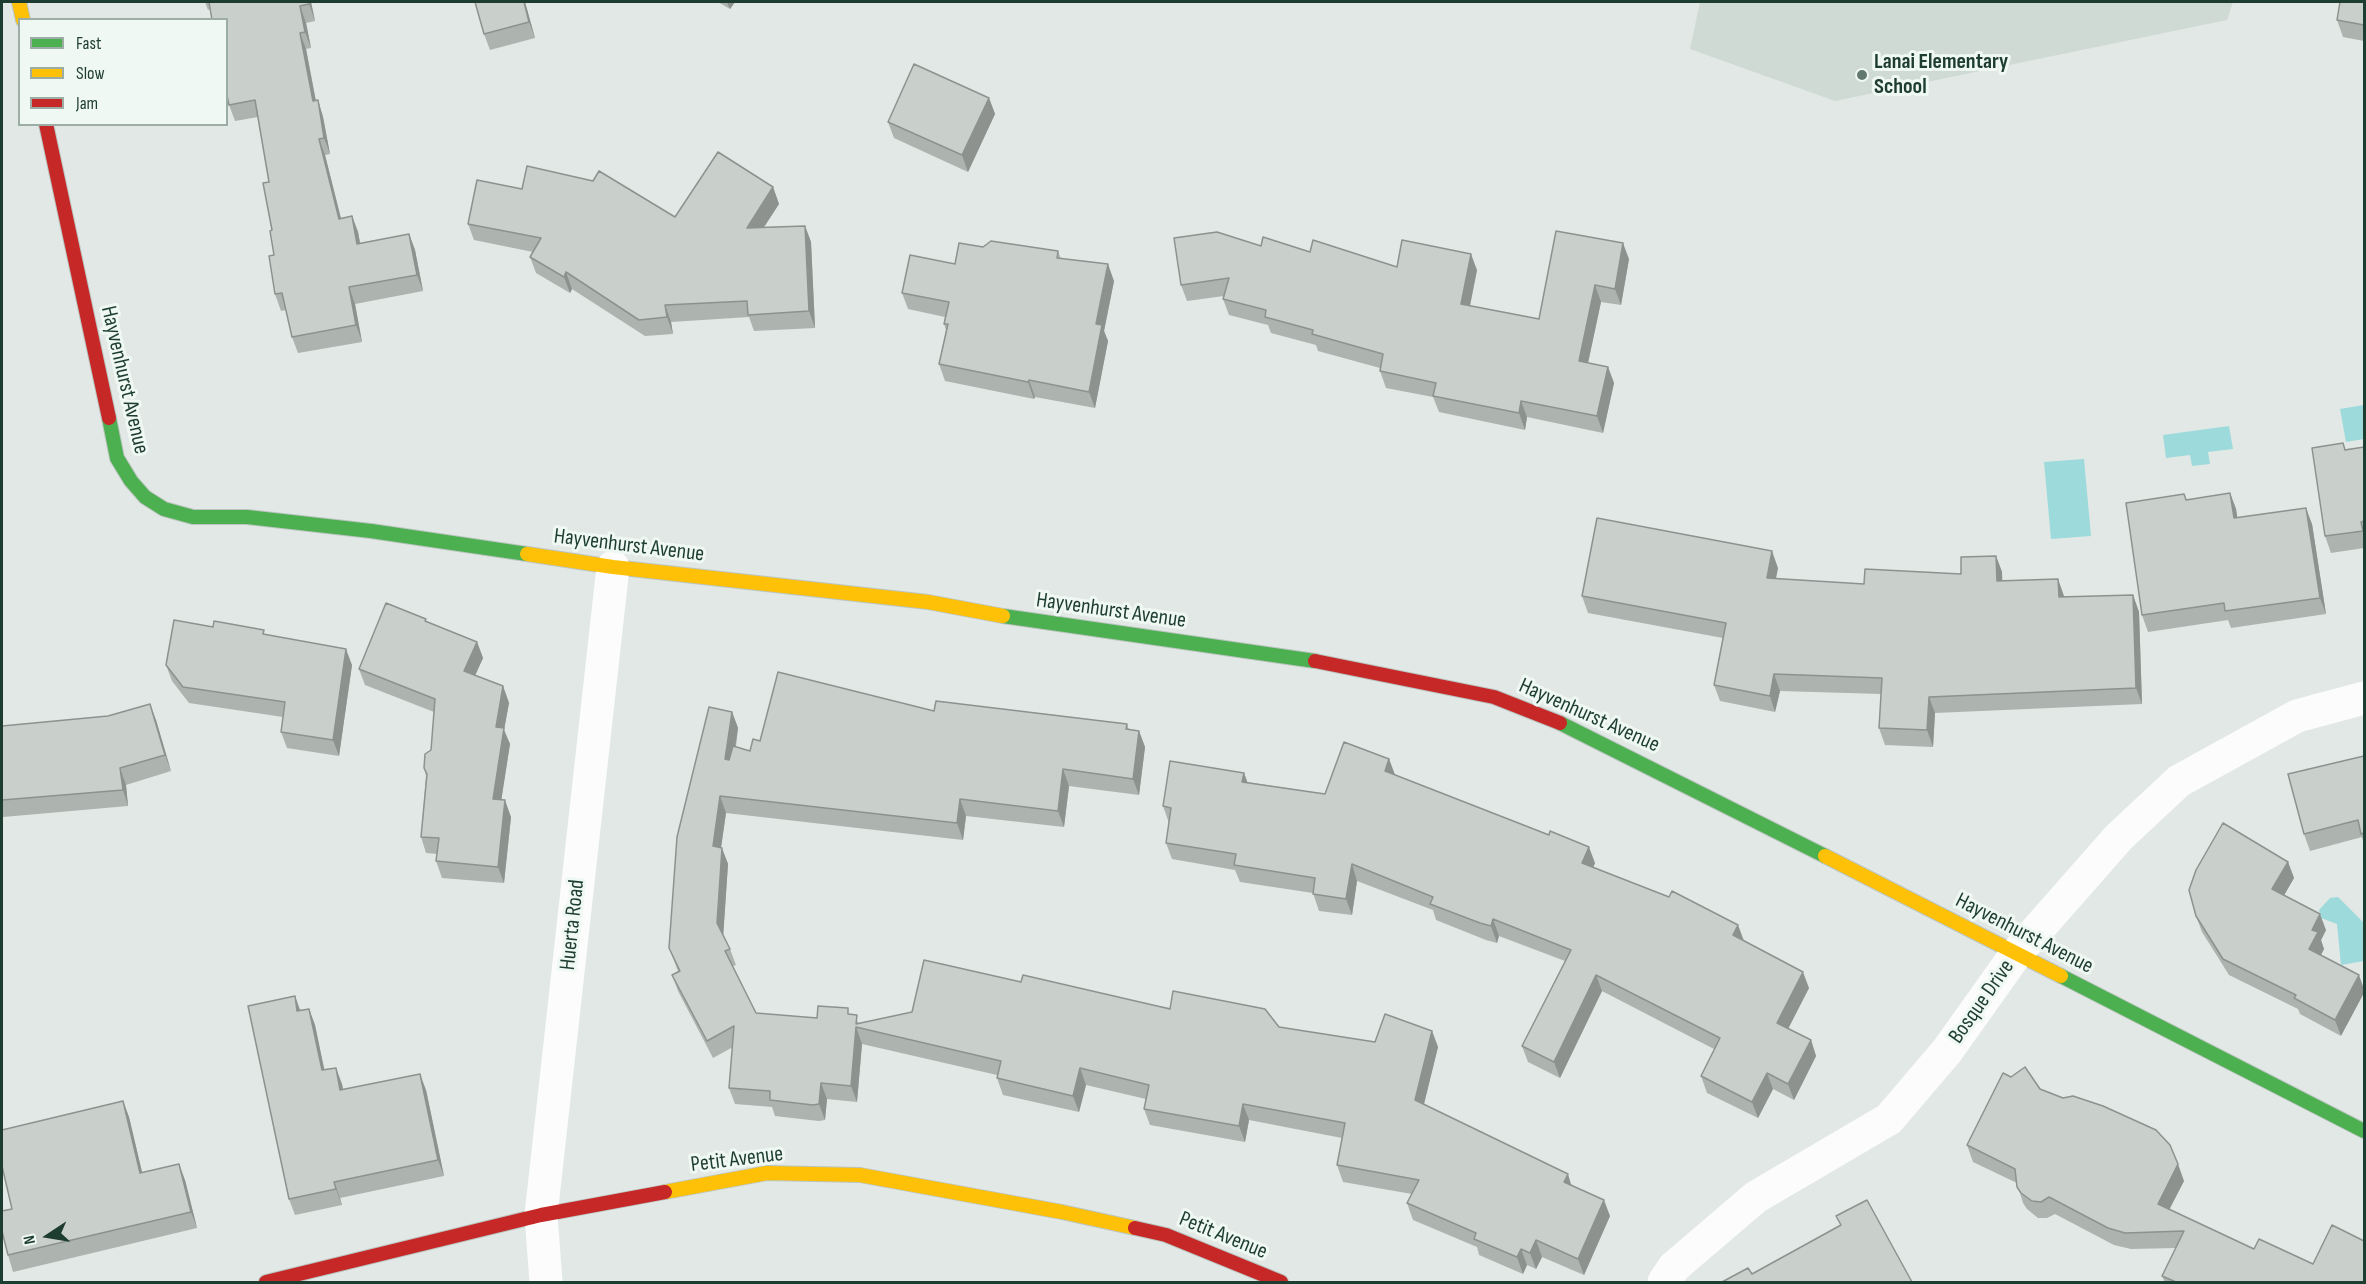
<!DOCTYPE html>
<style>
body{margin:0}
#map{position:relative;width:2366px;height:1284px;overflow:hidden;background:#e2e8e5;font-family:"Sofia Sans Condensed",sans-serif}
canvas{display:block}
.frame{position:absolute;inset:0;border:3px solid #1e3d31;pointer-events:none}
.legend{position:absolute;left:18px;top:18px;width:210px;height:108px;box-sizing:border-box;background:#eff8f3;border:2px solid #9bada5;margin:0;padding:8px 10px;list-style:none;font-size:18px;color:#1e3d31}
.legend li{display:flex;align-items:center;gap:12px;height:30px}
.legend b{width:30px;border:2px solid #9bada5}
.north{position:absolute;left:18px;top:1206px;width:60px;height:60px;-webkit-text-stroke:4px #eff8f3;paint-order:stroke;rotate:258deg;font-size:16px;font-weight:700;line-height:24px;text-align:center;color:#1e3d31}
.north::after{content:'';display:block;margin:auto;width:21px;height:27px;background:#1e3d31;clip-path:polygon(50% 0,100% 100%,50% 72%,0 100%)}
</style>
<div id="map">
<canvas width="2366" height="1284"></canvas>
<div class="frame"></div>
<ul class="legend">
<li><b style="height:8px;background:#4caf50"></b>Fast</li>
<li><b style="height:8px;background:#ffc107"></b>Slow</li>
<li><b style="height:8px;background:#c62828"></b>Jam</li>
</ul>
<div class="north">N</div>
</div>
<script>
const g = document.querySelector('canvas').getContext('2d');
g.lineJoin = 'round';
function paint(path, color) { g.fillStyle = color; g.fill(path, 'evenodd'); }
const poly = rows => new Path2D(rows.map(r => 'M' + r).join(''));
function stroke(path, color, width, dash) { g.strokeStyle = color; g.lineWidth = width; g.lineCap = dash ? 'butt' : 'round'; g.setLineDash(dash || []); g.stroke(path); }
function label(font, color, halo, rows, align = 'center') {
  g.font = font + ' "Sofia Sans Condensed",sans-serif'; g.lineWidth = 6; g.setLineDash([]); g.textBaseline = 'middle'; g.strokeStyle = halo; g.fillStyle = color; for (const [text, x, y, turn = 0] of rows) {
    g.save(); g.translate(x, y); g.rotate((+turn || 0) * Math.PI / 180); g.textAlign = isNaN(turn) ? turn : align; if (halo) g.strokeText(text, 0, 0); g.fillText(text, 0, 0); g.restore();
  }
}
const built = poly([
 [1700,2,2233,2,2227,20,1835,101,1690,49]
]);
const water = poly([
 [2364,405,2364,439,2346,442,2340,409],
 [2229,426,2233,449,2208,452,2210,464,2192,466,2190,455,2166,458,2163,435],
 [2084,459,2091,536,2051,539,2044,462],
 [2338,897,2364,923,2364,961,2341,965,2337,924,2321,918,2319,910,2330,898]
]);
const street = poly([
 [546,1282,541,1215,613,567],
 [1664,1282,1674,1267,1756,1197,1889,1119,1947,1051,2016,954,2119,837,2179,781,2297,716,2364,698]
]);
const fast = poly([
 [109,418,117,458,131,481,145,497,164,509,193,517,247,517,371,531,527,554],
 [1003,616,1315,661],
 [1560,723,1825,856],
 [2061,976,2364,1131]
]);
const slow = poly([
 [19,2,23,20],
 [527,554,613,567,928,602,1003,616],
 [1825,856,2061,976],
 [665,1192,767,1173,860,1175,1062,1212,1135,1228]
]);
const jam = poly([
 [46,124,109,418],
 [1315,661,1494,697,1560,723],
 [1135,1228,1166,1235,1281,1282],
 [266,1282,541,1215,665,1192]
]);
const wall = poly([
 [205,2,311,2,315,21,306,23,311,48,306,49,316,101,318,100,323,117,330,154,325,155,341,218,352,216,358,232,360,243,409,234,415,250,423,291,355,304,362,342,298,353,292,337,286,310,281,311,275,294,274,255,272,230,269,182,258,117,235,121,229,105,210,9,208,10],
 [475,2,525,2,535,38,490,50,484,34],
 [718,2,735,2,730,9],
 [2364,2,2364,41,2343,37,2337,20],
 [989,98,995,114,968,172,894,138,888,122],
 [773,187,779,204,764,227,805,226,811,242,815,328,754,331,749,317,671,322,673,334,645,336,572,289,570,293,536,273,530,257,533,252,474,240,468,224,522,189,675,217],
 [1261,246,1310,252,1397,267,1477,270,1470,306,1539,319,1629,259,1621,305,1601,302,1588,363,1608,367,1614,383,1603,433,1527,417,1525,430,1439,412,1433,397,1386,388,1380,371,1380,368,1318,351,1316,345,1271,333,1268,325,1229,315,1223,299,1224,296,1187,301,1181,285],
 [983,247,1058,251,1061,259,1114,281,1104,331,1108,341,1095,408,1035,397,1034,399,945,381,939,364,946,330,944,324,945,317,908,309,902,293],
 [2364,447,2364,548,2331,553,2325,536,2346,449],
 [2230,493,2236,509,2237,517,2312,524,2326,614,2231,628,2228,620,2148,632,2142,615,2186,500],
 [1996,556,2002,572,2002,581,2058,579,2064,597,2133,595,2139,612,2142,704,1935,713,1933,747,1885,745,1879,728,1881,694,1780,691,1775,712,1720,701,1714,685,1723,638,1588,613,1582,596,1778,568,1775,579,1864,584,1961,574],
 [427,622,477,642,483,658,475,675,503,686,509,703,504,730,510,744,501,800,511,817,504,883,442,878,436,861,437,854,426,853,421,837,426,776,424,768,431,750,434,712,365,685,359,669],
 [213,627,265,634,352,665,339,756,287,748,281,732,283,717,189,703,172,681,166,665],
 [934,711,1127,724,1129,730,1139,731,1145,747,1139,795,1069,786,1064,827,966,816,963,840,726,813,721,847,728,864,723,936,730,949,736,965,733,966,756,1013,817,1018,851,1015,860,1024,912,1012,1021,982,1279,1027,1375,1042,1432,1031,1438,1047,1424,1104,1572,1185,1610,1216,1584,1275,1542,1257,1536,1269,1527,1265,1523,1274,1479,1255,1477,1247,1413,1220,1407,1203,1412,1194,1343,1182,1337,1165,1342,1138,1249,1120,1245,1142,1150,1125,1144,1109,1146,1099,1086,1085,1079,1112,1003,1095,997,1078,997,1075,862,1044,857,1102,827,1099,825,1120,819,1121,775,1116,772,1107,735,1104,729,1088,733,1047,713,1058,678,991,672,975,678,971,669,948,732,712,738,728,736,747,750,751,760,741],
 [156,720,171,771,126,785,128,806,3,817,2,812,2,726],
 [2364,756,2364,845,2362,837,2310,851,2304,834],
 [1389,759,1395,775,1595,863,1593,867,1738,925,1743,941,1809,988,1788,1028,1811,1040,1816,1056,1794,1100,1773,1089,1758,1118,1707,1093,1701,1076,1714,1049,1602,991,1560,1078,1528,1062,1522,1046,1565,961,1499,936,1497,943,1486,940,1436,920,1433,910,1357,881,1352,915,1319,911,1313,893,1240,882,1235,870,1172,859,1166,843,1169,823,1163,806,1244,773,1247,782,1325,794],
 [2288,862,2294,878,2284,895,2326,930,2321,940,2324,949,2321,955,2341,1036,2300,1014,2298,1009,2229,975,2202,932,2196,916],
 [295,996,300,1010,309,1009,315,1025,324,1070,342,1084,343,1090,426,1090,444,1176,340,1198,342,1205,295,1215,289,1199],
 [2040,1089,2184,1181,2169,1209,2254,1249,2313,1264,2364,1282,2165,1282,2162,1276,2176,1248,2131,1249,2114,1245,2055,1214,2047,1218,2038,1218,2027,1209,2023,1203,2017,1183,1973,1162,1967,1145],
 [123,1101,129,1117,142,1172,185,1180,197,1228,13,1272,8,1255,12,1209]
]);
const shadedWall = poly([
 [309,2,311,2,315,21,309,4],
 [524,2,525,2,535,38,529,22],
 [727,2,735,2,730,9],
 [300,6,306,23,311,48,305,32],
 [300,33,306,49,319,118,313,101],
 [989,98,995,114,968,172,962,155],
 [318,100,323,117,330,154,324,138],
 [319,139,325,155,345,235,339,219],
 [773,187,779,204,753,244,747,228],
 [352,216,358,232,363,260,357,244],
 [805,226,811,242,815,328,809,311],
 [409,234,415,250,423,291,417,275],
 [1623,243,1629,259,1621,305,1615,289],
 [1471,254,1477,270,1467,320,1461,304],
 [1108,264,1114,281,1104,331,1108,341,1095,408,1089,392,1096,324],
 [566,272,572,289,570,293,564,277],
 [1595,285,1601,302,1585,377,1579,361],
 [349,287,355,304,362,342,356,325],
 [665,305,671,322,673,334,667,317],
 [1608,367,1614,383,1603,433,1597,416],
 [1029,380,1035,397,1034,399,1028,382],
 [1521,401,1527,417,1525,430,1519,413],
 [2230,493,2236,509,2240,534,2234,518],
 [2306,508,2312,524,2326,614,2320,598],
 [1772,551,1778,568,1773,595,1767,578],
 [1996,556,2002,572,2003,597,1997,581],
 [2058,579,2064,596,2065,613,2059,597],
 [2133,595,2139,612,2142,704,2136,688],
 [477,642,483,658,470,687,464,671],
 [346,649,352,665,339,756,333,740],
 [1774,674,1780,691,1775,712,1770,696],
 [503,686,509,703,504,730,510,744,499,815,493,799,496,727],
 [1929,697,1935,713,1933,747,1927,730],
 [150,704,156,720,171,771,165,755],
 [732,712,738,728,731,775,725,759],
 [1139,731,1145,747,1139,795,1133,779],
 [1389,759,1395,775,1385,771],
 [120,768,126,785,128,806,123,790],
 [1063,769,1069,786,1064,827,1058,811],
 [1244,773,1250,789,1242,782],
 [720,796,726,813,719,862,713,846],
 [960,799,966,816,963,840,957,823],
 [505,800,511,817,504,883,498,867],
 [1589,847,1595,863,1588,879,1582,863],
 [722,848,728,864,723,939,717,923],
 [2288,862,2294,878,2278,906,2272,889],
 [1352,864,1357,881,1352,915,1346,899],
 [2320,914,2326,930,2321,940,2324,949,2315,966,2309,949,2312,930],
 [1493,919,1499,936,1497,943,1491,926],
 [1738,925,1744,941,1733,935],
 [1803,972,1809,988,1783,1039,1777,1023],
 [1596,975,1602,991,1560,1078,1554,1062],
 [2359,975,2364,989,2364,993,2341,1036,2335,1020],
 [295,996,301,1013,297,1011],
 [309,1009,315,1025,328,1087,322,1070],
 [856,1027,862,1044,857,1102,851,1086],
 [1432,1031,1438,1047,1421,1116,1415,1100],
 [1811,1040,1816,1056,1794,1100,1788,1084],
 [336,1068,342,1084,346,1107,340,1090],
 [1080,1068,1086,1085,1079,1112,1073,1096],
 [1767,1073,1773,1089,1758,1118,1752,1102],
 [420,1074,426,1090,444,1176,438,1160],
 [821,1083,827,1099,825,1120,819,1104],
 [123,1101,129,1117,146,1189,140,1173],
 [1243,1104,1249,1120,1245,1142,1239,1126],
 [179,1164,185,1180,197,1228,191,1212],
 [2178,1164,2184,1181,2164,1220,2158,1204],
 [1568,1174,1573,1191,1564,1182],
 [334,1182,340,1198,342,1205,336,1189],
 [1604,1200,1610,1216,1584,1275,1578,1259],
 [1536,1240,1542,1257,1536,1269,1530,1253],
 [1521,1249,1527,1265,1523,1274,1517,1257]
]);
const building = poly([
 [209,2,309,2,309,4,300,6,305,32,300,33,313,101,318,100,324,138,319,139,339,219,352,216,357,244,409,234,417,275,349,287,356,325,292,337,282,293,275,294,269,256,274,255,270,231,272,230,263,183,269,182,255,100,229,105,226,91,226,20,212,20,209,2],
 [475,2,524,2,529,22,484,34,475,2],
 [2340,2,2364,2,2364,25,2337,20,2340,2],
 [914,64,989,98,962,155,888,122,914,64],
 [718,152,773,187,747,228,805,226,809,311,748,315,747,301,665,305,667,317,639,320,566,272,564,277,530,257,541,238,468,224,477,180,522,189,527,166,593,181,599,171,675,217,718,152],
 [1556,231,1623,243,1615,289,1595,285,1579,361,1608,367,1597,416,1521,401,1519,413,1433,396,1436,383,1380,371,1383,354,1312,334,1313,330,1265,317,1266,310,1223,299,1229,278,1181,285,1174,238,1217,232,1261,246,1263,237,1310,252,1313,240,1397,267,1402,240,1471,254,1461,304,1539,319,1556,231],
 [991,241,1058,251,1057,258,1108,264,1096,324,1102,325,1089,392,1029,380,1028,382,939,364,948,324,944,324,949,302,902,293,910,255,955,264,959,243,983,247,991,241],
 [2343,443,2345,450,2364,447,2364,521,2361,522,2363,531,2325,536,2312,448,2343,443],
 [2230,493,2234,518,2306,508,2320,598,2225,611,2224,603,2142,615,2126,503,2184,494,2186,500,2230,493],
 [1597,518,1772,551,1767,578,1864,584,1865,569,1961,574,1961,557,1996,556,1997,581,2058,579,2059,597,2133,595,2136,688,1929,697,1927,730,1879,728,1882,678,1774,674,1770,696,1714,685,1726,623,1582,596,1597,518],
 [386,603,426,619,425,621,477,642,464,671,503,686,496,727,504,728,493,799,505,800,498,867,436,861,439,838,421,837,427,774,424,768,425,754,431,750,435,699,359,669,386,603],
 [174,620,213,627,214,621,264,630,263,634,346,649,333,740,281,732,285,702,183,687,166,665,174,620],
 [778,672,934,711,936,701,1127,724,1126,729,1139,731,1133,779,1063,769,1058,811,960,799,957,823,720,796,713,846,722,848,717,923,730,949,725,951,756,1013,817,1018,818,1006,848,1008,848,1014,857,1015,856,1024,912,1012,924,960,1021,982,1023,975,1170,1009,1173,991,1265,1009,1279,1027,1375,1042,1385,1014,1432,1031,1415,1100,1568,1174,1564,1182,1604,1200,1578,1259,1536,1240,1530,1253,1521,1249,1517,1257,1474,1239,1476,1233,1407,1203,1419,1180,1337,1165,1345,1123,1243,1104,1239,1126,1144,1109,1149,1085,1080,1068,1073,1096,997,1078,1001,1061,856,1027,851,1086,821,1083,819,1104,813,1105,770,1100,770,1091,729,1088,734,1026,707,1041,672,975,680,971,669,948,677,837,709,707,732,712,725,759,729,760,733,746,750,751,753,739,760,741,778,672],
 [150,704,165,755,120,768,123,790,2,800,2,726,108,716,150,704],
 [1344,742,1389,759,1385,771,1549,835,1550,831,1589,847,1582,863,1669,897,1672,891,1738,925,1733,935,1803,972,1777,1023,1811,1040,1788,1084,1767,1073,1752,1102,1701,1076,1720,1038,1596,975,1554,1062,1522,1046,1571,950,1493,919,1491,926,1480,923,1430,904,1433,897,1352,864,1346,899,1313,894,1315,878,1234,865,1236,854,1166,843,1171,808,1163,806,1170,761,1244,773,1242,782,1325,794,1344,742],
 [2364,756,2364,833,2361,834,2358,820,2304,834,2288,774,2364,756],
 [2223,823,2288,862,2272,889,2320,914,2312,930,2318,932,2309,949,2359,975,2335,1020,2294,998,2296,995,2223,959,2196,916,2189,890,2196,870,2223,823],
 [295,996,297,1011,309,1009,322,1070,336,1068,340,1090,420,1074,438,1160,334,1182,336,1189,289,1199,248,1006,295,996],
 [2025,1067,2040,1089,2063,1098,2073,1096,2103,1106,2156,1130,2170,1145,2178,1164,2158,1204,2254,1249,2259,1239,2313,1264,2332,1225,2364,1241,2364,1282,2176,1282,2162,1276,2184,1231,2125,1233,2108,1228,2049,1197,2041,1202,2032,1201,2021,1193,2017,1187,2015,1169,1967,1145,2003,1073,2011,1077,2025,1067],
 [123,1101,140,1173,179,1164,191,1212,8,1255,2,1231,2,1211,12,1209,2,1166,2,1130,123,1101],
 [1867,1200,1912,1282,1722,1282,1748,1268,1752,1274,1841,1225,1836,1216,1867,1200]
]);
const markers = [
 [1862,75,6,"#637970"]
];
const poiNames = [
 ["Lanai Elementary",1874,62],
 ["School",1874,87]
];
const streetNames = [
 ["Hayvenhurst Avenue",124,380,77],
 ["Hayvenhurst Avenue",629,546,7],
 ["Hayvenhurst Avenue",1111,611,8],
 ["Hayvenhurst Avenue",1589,716,24],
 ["Huerta Road",573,925,-84],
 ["Hayvenhurst Avenue",2024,934,27],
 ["Bosque Drive",1982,1002,-55],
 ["Petit Avenue",737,1160,-7],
 ["Petit Avenue",1223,1236,22]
];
paint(built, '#cfdad4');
paint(water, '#9ddadb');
stroke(fast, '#bbc5c0', 16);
stroke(slow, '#bbc5c0', 16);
stroke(jam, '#bbc5c0', 16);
stroke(street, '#fbfcfb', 33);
stroke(fast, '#4caf50', 14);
stroke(slow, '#ffc107', 14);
stroke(jam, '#c62828', 14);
paint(wall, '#adb3af');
paint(shadedWall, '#8d928f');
paint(building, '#c9d0cc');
stroke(building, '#8d928f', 1.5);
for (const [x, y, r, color] of markers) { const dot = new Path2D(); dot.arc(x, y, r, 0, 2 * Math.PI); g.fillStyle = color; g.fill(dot); stroke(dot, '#eff8f3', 2); }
label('bold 22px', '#1e3d31', '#eff8f3', poiNames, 'left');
label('22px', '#1e3d31', '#eff8f3', streetNames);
</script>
